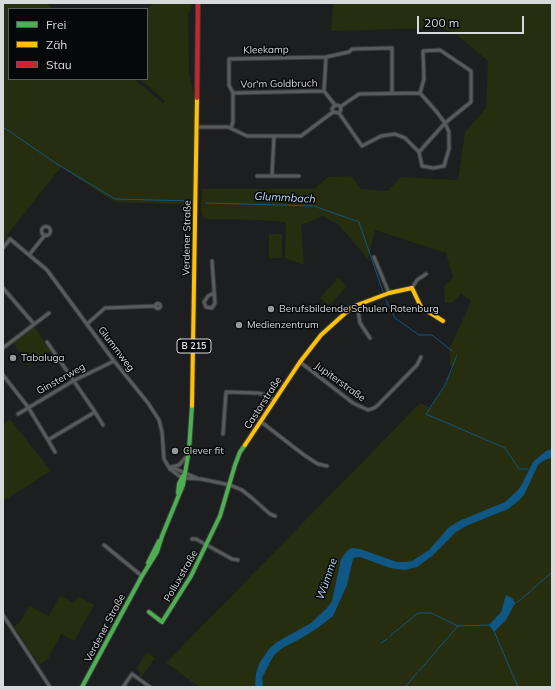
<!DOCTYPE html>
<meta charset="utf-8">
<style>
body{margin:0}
#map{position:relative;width:555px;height:690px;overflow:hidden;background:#1d1e20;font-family:Mulish,sans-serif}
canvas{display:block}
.frame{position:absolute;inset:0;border:4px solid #d8d9db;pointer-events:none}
.legend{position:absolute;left:8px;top:8px;width:140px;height:72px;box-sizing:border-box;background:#070809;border:1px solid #5b5c5d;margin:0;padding:5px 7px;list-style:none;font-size:12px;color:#d8d9db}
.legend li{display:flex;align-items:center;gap:8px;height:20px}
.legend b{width:20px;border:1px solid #5b5c5d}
.scale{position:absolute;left:417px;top:16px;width:107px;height:18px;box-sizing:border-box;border:2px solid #d8d9db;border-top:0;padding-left:5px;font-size:12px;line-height:14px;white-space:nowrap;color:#d8d9db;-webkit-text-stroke:3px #070809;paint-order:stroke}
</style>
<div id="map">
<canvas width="555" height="690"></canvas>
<div class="frame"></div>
<ul class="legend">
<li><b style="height:5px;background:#4caf50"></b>Frei</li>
<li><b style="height:5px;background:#ffc107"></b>Zäh</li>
<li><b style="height:5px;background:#c62828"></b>Stau</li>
</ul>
<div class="scale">200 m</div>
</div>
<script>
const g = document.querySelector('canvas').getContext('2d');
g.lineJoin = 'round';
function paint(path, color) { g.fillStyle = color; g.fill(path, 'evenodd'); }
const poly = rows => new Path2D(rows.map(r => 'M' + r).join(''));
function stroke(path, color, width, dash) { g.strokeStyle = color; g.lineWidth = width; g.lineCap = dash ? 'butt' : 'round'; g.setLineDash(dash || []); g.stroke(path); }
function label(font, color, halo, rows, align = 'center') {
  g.font = font + ' Mulish,sans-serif'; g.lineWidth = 3; g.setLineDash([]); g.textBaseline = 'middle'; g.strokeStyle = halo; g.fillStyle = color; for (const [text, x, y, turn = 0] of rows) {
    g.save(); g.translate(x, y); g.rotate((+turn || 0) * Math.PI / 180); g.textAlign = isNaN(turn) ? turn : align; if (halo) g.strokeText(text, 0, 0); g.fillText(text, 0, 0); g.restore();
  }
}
const green = poly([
 [3,3,47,3,54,9,9,9,9,79,134,79,163,103,165,101,140,79,147,79,147,9,153,3,193,3,188,15,189,73,197,105,195,205,114,202,61,167,7,235,10,238,3,247],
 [333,3,552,3,552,687,199,687,166,663,420,403,431,408,445,385,453,367,450,366,449,347,452,344,471,301,461,294,453,302,445,303,444,286,453,278,446,253,375,230,368,259,339,225,323,216,301,225,304,265,285,258,286,222,259,220,205,219,201,212,202,189,314,189,328,177,351,176,361,189,387,191,401,177,458,180,465,132,486,108,488,61,453,32,440,28,331,31],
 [269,234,282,234,282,258,269,258],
 [338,278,347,286,329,306,320,298],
 [34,326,51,351,29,365,13,343],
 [10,419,51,471,3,501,3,424],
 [60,595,74,603,78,596,94,605,74,641,61,634,48,659,39,665,14,626,20,622,29,606,49,616],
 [147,652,155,658,141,678,139,676,140,672,136,669]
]);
const water = poly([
 [552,449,552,457,543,461,538,465,524,495,517,502,508,509,466,526,456,532,432,556,417,567,405,570,390,568,360,557,356,557,353,559,347,585,333,616,319,627,300,639,284,647,275,654,270,662,262,678,263,687,255,687,256,673,260,662,269,649,277,642,311,623,327,608,332,601,341,559,347,551,351,548,360,549,397,562,405,562,412,561,429,550,448,528,459,521,505,502,518,490,522,484,533,462,546,451],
 [506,595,512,598,515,603,506,620,494,632,489,625,501,612]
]);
const stream = poly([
 [3,127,57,164,115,199,192,201],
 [206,203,314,206,359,222,383,292],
 [386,300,395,318,419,335,432,335,452,351],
 [457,355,445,385,426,414,505,448,519,469,528,469],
 [514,604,519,601,552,572],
 [494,631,518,687],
 [390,636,418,613,431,613,458,626],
 [381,643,387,639],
 [419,671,458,626,489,625],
 [405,687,417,673]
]);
const street = poly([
 [326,57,324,91,335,105],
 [233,93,324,91],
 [339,113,362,146,381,136,395,134,405,138,419,152,422,166,433,168,444,166,449,149,449,132,445,123,436,111,420,93,359,94,340,107],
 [196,127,228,127,247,136,301,136,333,112,339,113,341,110,340,106,337,105,334,106,332,109,333,112],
 [231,128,233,122,233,93,229,85,229,59,326,57,349,52,352,49,392,48,392,93],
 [419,152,445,123,471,102,471,71,440,50,423,51,424,79,420,93],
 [272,175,274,136],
 [257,176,299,176],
 '41.5 231a4.5 4.5 0 1 1 9 0a4.5 4.5 0 1 1-9 0Z',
 [3,248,10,239,47,270,114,361,148,403,159,420,162,432,164,459,170,469,182,478,201,479,230,485,242,490,252,498,270,514,275,516],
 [29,255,45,235],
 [374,257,389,293],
 [212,261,215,303,212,308,206,307,204,302,208,296,214,293],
 [3,288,34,324],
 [412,288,417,280,426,274],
 '155.5 306a2.5 2.5 0 1 1 5 0a2.5 2.5 0 1 1-5 0Z',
 [352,307,358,311,360,323,370,338],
 [87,324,105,308,156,306],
 [3,348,49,313],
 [300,362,353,403,368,410,374,408,378,405,417,365,421,357],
 [3,375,28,407,48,440,95,412,47,342],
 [95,412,103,425],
 [18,414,73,381,114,361],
 [260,421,304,455,318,464,327,466],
 [223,434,226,392,258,393,266,395,274,400],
 [48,440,55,452],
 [171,467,199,479],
 [171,467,179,465,187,456],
 [192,539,196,539,232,559,238,560],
 [104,545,142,576],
 [3,615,50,687],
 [123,687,132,674,150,687]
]);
const fast = poly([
 [178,493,179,484,183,476],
 [148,563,159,541],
 [149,612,162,622,191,576,220,516,235,465,240,452,245,445],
 [82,687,142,576,157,552,162,536,183,485,189,450,192,406]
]);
const slow = poly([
 [192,406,197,98],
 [245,445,300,362,321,335,352,307,389,293,412,288,421,307,443,321]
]);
const jam = poly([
 [197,98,198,3]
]);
const markers = [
 [271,309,4,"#97989a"],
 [239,325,4,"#97989a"],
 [13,358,4,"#97989a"],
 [175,451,4,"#97989a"]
];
const shields = [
 [194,346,34]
];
const shieldNames = [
 ["B 215",194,346]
];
const streetNames = [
 ["Kleekamp",266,50,-1],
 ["Vor'm Goldbruch",279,84,-1],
 ["Verdener Straße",187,238,-89],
 ["Glummweg",116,349,53],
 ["Ginsterweg",61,379,-29],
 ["Jupiterstraße",340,382,36],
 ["Castorstraße",263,403,-57],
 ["Polluxstraße",181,576,-60],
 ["Verdener Straße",105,628,-62]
];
const poiNames = [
 ["Berufsbildende Schulen Rotenburg",279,309],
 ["Medienzentrum",247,325],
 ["Tabaluga",21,358],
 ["Clever fit",183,451]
];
const waterNames = [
 ["Glummbach",285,198,3],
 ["Wümme",327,579,-71]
];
paint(green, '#272d0f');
paint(water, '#0f5785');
stroke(stream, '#0f5785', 1);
stroke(street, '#393a3b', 5);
stroke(fast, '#393a3b', 6);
stroke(slow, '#393a3b', 6);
stroke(jam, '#393a3b', 6);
stroke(street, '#585a5b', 3);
stroke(fast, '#4caf50', 4);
stroke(slow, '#ffc107', 4);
stroke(jam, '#c62828', 4);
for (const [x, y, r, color] of markers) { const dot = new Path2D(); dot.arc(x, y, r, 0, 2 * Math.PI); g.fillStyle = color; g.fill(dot); stroke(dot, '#070809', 1.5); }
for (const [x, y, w] of shields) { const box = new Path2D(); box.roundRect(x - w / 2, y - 7, w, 14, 3); g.fillStyle = '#070809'; g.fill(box); stroke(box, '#d8d9db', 1); }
label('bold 9px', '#d8d9db', null, shieldNames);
label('10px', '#d8d9db', '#070809', streetNames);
label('10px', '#d8d9db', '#070809', poiNames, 'left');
label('italic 11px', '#b7d9f7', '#070809', waterNames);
</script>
